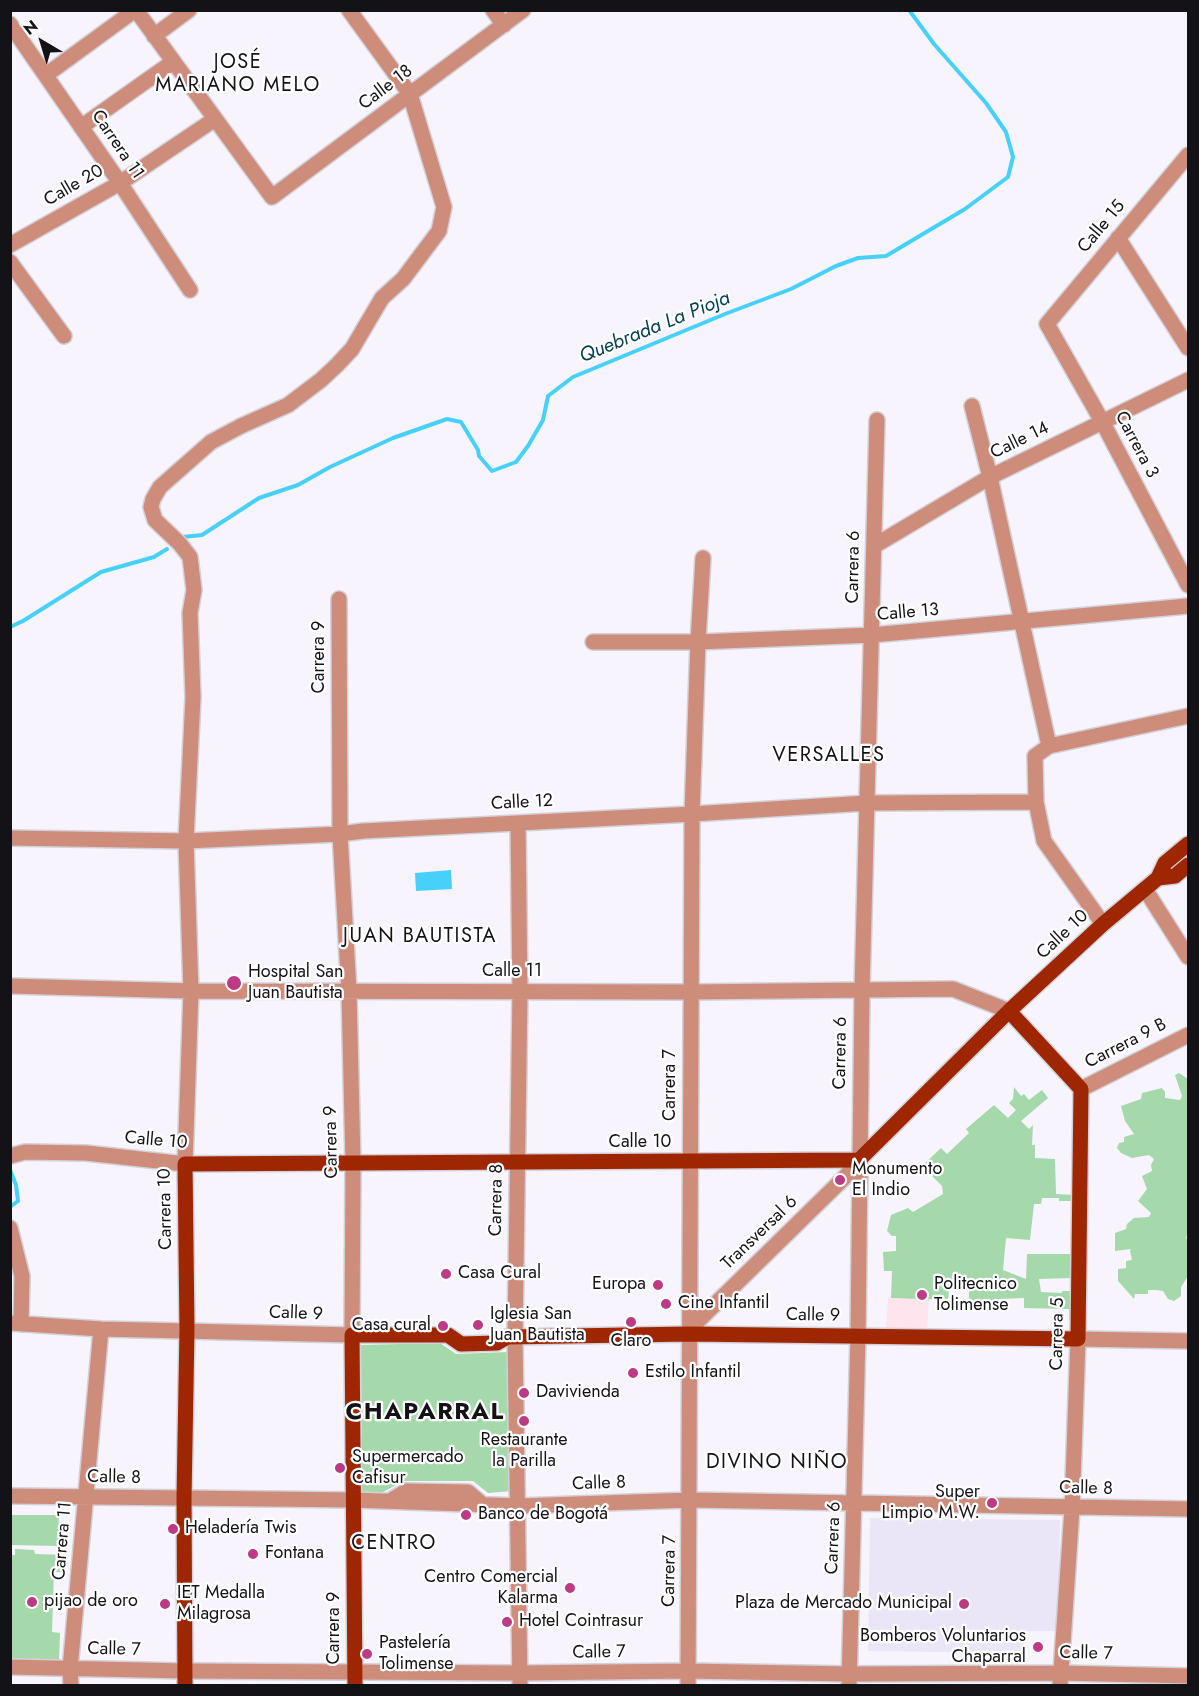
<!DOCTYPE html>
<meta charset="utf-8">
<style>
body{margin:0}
#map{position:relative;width:1199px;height:1696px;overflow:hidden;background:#f7f4fe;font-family:Jost,sans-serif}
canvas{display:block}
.frame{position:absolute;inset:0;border:12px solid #131216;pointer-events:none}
.north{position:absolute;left:12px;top:12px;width:60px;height:60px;-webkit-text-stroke:4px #fff;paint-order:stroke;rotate:322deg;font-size:16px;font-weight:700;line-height:24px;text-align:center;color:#131216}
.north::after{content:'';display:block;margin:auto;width:21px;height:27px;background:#131216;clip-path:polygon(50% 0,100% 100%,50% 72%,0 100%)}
</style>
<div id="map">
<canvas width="1199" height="1696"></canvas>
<div class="frame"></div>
<div class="north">N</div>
</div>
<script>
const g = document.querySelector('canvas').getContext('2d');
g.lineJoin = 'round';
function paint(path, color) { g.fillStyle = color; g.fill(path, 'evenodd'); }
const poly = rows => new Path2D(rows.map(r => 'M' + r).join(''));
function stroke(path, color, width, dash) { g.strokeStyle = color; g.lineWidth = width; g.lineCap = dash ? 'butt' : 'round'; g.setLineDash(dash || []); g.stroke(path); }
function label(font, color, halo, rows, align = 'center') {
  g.font = font + ' Jost,sans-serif'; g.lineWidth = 4.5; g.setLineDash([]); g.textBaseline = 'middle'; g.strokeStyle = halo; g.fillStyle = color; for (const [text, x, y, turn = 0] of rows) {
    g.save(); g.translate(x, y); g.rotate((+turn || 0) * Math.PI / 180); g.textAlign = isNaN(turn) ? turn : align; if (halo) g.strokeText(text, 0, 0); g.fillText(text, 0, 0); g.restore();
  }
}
const built = poly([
 [870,1518,1060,1520,1058,1631,1024,1631,1024,1653,868,1651]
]);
const education = poly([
 [888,1298,929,1299,927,1331,886,1329]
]);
const green = poly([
 [1179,1073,1188,1079,1188,1227,1186,1239,1188,1239,1188,1276,1181,1287,1181,1296,1174,1301,1168,1299,1163,1291,1156,1290,1148,1290,1148,1294,1135,1294,1134,1299,1118,1281,1118,1269,1126,1268,1126,1261,1132,1260,1130,1251,1131,1249,1115,1251,1115,1233,1126,1229,1127,1224,1134,1218,1149,1217,1151,1213,1138,1201,1147,1189,1142,1176,1152,1171,1151,1165,1154,1159,1149,1155,1132,1158,1121,1153,1117,1148,1119,1143,1124,1142,1124,1137,1134,1134,1125,1121,1121,1106,1141,1099,1142,1093,1162,1088,1165,1092,1165,1098,1180,1100,1182,1096,1175,1075],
 [1014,1087,1021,1096,1024,1094,1029,1100,1042,1090,1048,1098,1021,1121,1029,1129,1033,1125,1032,1145,1035,1145,1035,1158,1055,1159,1056,1194,1074,1195,1074,1201,1059,1201,1059,1198,1042,1198,1041,1204,1034,1204,1030,1240,1006,1238,1003,1270,1026,1279,1027,1254,1073,1254,1072,1278,1039,1279,1041,1292,1062,1293,1062,1291,1071,1291,1071,1319,1069,1320,1069,1309,1024,1308,1024,1298,999,1299,998,1306,982,1305,982,1302,969,1302,969,1290,949,1289,948,1300,891,1298,892,1271,884,1271,883,1252,896,1251,896,1236,892,1236,887,1231,891,1215,908,1208,913,1212,943,1194,942,1186,922,1166,941,1148,947,1154,969,1133,966,1129,994,1105,1008,1118,1016,1110,1009,1103,1013,1099],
 [440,1343,456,1354,509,1352,512,1491,488,1493,473,1481,404,1481,381,1493,362,1493,361,1345],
 [12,1515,59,1515,58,1546,11,1545],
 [15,1549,34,1550,35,1554,67,1555,66,1572,54,1572,52,1632,60,1633,59,1660,11,1659,10,1555,15,1555]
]);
const water = poly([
 [451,870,452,889,416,891,415,873]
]);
const stream = poly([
 [183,537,202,535,259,498,298,485,330,467,393,438,447,419,461,422,478,450,479,456,492,471,516,462,528,446,543,420,548,396,573,377,725,314,791,289,836,266,858,258,886,256,965,209,1008,177,1013,157,1006,132,986,103,934,44,909,10],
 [10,627,23,621,101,572,154,557,167,549],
 [10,1170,16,1185,18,1201,10,1207]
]);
const minor = poly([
 [136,10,272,197,523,10],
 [493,10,504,25],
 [10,24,120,183,190,290],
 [154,36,189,10],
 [46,75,135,10],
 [81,127,173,62],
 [1188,155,1047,324,1103,423,1188,585],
 [1118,238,1188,348],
 [10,245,120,183,215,119],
 [10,262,64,336],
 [972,406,990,477,1049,746],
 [874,546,990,477,1188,380],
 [593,642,698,642,872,635,1188,606],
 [518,823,520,992,515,1337,520,1686],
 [10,838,186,841,340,834,363,831,692,814,867,803,1036,802],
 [1145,889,1188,957],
 [1103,924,1044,841,1036,802,1035,756,1049,746,1188,716],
 [10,986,191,991,691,992,953,989,1009,1011],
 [1081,1089,1188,1035],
 [10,1156,25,1152,86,1153,185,1164,191,991,186,841,193,697,190,613,194,590,190,557,180,544,155,520,151,507,153,499,160,487,211,442,241,426,288,405,321,380,337,365,352,349,382,298,403,279,439,231,444,207,410,94,349,10],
 [10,1228,22,1276,21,1324],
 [10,1323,101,1329,352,1335,353,1163,349,991,340,834,339,599],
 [689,1334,699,1320,845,1177,859,1160],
 [10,1496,354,1500,519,1506,690,1500,1188,1509],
 [390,1501,406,1491,468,1492,482,1504],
 [10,1667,185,1671,520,1673,688,1671,849,1674,1061,1673,1188,1676],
 [71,1686,70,1669,101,1329],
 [688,1686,692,814,698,642,703,558],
 [849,1686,858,1336,862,990,877,420],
 [1060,1686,1072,1509,1078,1339,1188,1341]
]);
const major = poly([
 [1158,878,1175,876,1188,865],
 [185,1686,184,1498,187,1330,185,1164,859,1160,1009,1011,1103,924,1158,878,1165,863,1188,844],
 [355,1686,352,1335,448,1335,461,1344,497,1343,507,1337,689,1334,1078,1339,1081,1089,1009,1011]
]);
const markers = [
 [234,983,8,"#bc3b84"],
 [840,1180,6,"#bc3b84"],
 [446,1274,6,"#bc3b84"],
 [658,1285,6,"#bc3b84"],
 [922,1295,6,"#bc3b84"],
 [666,1304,6,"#bc3b84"],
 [631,1322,6,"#bc3b84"],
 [478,1325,6,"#bc3b84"],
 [443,1326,6,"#bc3b84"],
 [633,1373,6,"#bc3b84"],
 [524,1393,6,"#bc3b84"],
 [524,1421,6,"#bc3b84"],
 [340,1468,6,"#bc3b84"],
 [992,1503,6,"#bc3b84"],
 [466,1515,6,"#bc3b84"],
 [173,1529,6,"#bc3b84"],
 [253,1554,6,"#bc3b84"],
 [570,1588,6,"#bc3b84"],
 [32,1602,6,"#bc3b84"],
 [165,1604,6,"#bc3b84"],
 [964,1604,6,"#bc3b84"],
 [507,1622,6,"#bc3b84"],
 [1038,1647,6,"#bc3b84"],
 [367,1654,6,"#bc3b84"]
];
const streetNames = [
 ["Calle 18",386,88,-37],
 ["Carrera 11",117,145,56],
 ["Calle 20",74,186,-30],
 ["Calle 15",1102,227,-50],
 ["Calle 14",1020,441,-26],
 ["Carrera 3",1136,445,62],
 ["Carrera 6",854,567,-89],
 ["Calle 13",908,613,-5],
 ["Carrera 9",320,657,-90],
 ["Calle 12",522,803,-3],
 ["Calle 10",1063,935,-43],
 ["Calle 11",512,972],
 ["Carrera 9 B",1126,1044,-27],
 ["Carrera 6",841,1053,-89],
 ["Carrera 7",671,1085,-90],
 ["Calle 10",156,1141,5],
 ["Carrera 9",332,1142,-91],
 ["Calle 10",640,1143],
 ["Carrera 8",497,1200,-89],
 ["Carrera 10",166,1209,-91],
 ["Transversal 6",760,1233,-44],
 ["Calle 9",296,1314,2],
 ["Calle 9",813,1316,1],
 ["Carrera 5",1058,1334,-89],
 ["Calle 8",114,1478,1],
 ["Calle 8",599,1484,-2],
 ["Calle 8",1086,1489,1],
 ["Carrera 6",834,1538,-88],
 ["Carrera 11",63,1541,-85],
 ["Carrera 7",670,1571,-89],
 ["Carrera 9",335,1628,-90],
 ["Calle 7",114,1650,1],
 ["Calle 7",599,1653,-1],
 ["Calle 7",1086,1654,1]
];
const poiNames = [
 ["Hospital San",248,973],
 ["Juan Bautista",248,994],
 ["Monumento",852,1170],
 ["El Indio",852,1191],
 ["Casa Cural",458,1274],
 ["Europa",646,1285,"right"],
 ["Politecnico",934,1285],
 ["Tolimense",934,1306],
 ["Cine Infantil",678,1304],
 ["Iglesia San",490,1315],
 ["Juan Bautista",490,1336],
 ["Casa cural",431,1326,"right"],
 ["Claro",631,1342,"center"],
 ["Estilo Infantil",645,1373],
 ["Davivienda",536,1393],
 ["Restaurante",524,1441,"center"],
 ["la Parilla",524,1462,"center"],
 ["Supermercado",352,1458],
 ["Cafisur",352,1479],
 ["Super",980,1493,"right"],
 ["Limpio M.W.",980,1514,"right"],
 ["Banco de Bogotá",478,1515],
 ["Heladería Twis",185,1529],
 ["Fontana",265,1554],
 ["Centro Comercial",558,1578,"right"],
 ["Kalarma",558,1599,"right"],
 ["IET Medalla",177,1594],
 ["Milagrosa",177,1615],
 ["pijao de oro",44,1602],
 ["Plaza de Mercado Municipal",952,1604,"right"],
 ["Hotel Cointrasur",519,1622],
 ["Bomberos Voluntarios",1026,1637,"right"],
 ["Chaparral",1026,1658,"right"],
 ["Pastelería",379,1644],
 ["Tolimense",379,1665]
];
const neighbourhoodNames = [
 ["JOSÉ",238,63],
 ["MARIANO MELO",238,86],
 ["VERSALLES",829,756],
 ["JUAN BAUTISTA",420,937],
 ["DIVINO NIÑO",777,1463],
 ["CENTRO",394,1544]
];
const waterNames = [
 ["Quebrada La Pioja",655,328,-22]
];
const districtNames = [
 ["CHAPARRAL",425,1413]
];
paint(built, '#ebe6f7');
paint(education, '#fee4ec');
paint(green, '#a5d8ab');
paint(water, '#47d1fa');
stroke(stream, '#47d1fa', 4);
stroke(minor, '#d3d0d9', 18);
stroke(major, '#d3d0d9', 18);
stroke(minor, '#ce8c7b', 15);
stroke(major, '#9e2601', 15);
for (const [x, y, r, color] of markers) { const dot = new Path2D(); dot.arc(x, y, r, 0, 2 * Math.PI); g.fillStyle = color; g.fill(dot); stroke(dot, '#fff', 2); }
label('18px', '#131216', '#fff', streetNames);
label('18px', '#131216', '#fff', poiNames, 'left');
g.letterSpacing = '1.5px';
label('20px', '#131216', '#fff', neighbourhoodNames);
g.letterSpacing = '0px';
label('italic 20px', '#003f50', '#fff', waterNames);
g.letterSpacing = '1.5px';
label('bold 24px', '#131216', '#fff', districtNames);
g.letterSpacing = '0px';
</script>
